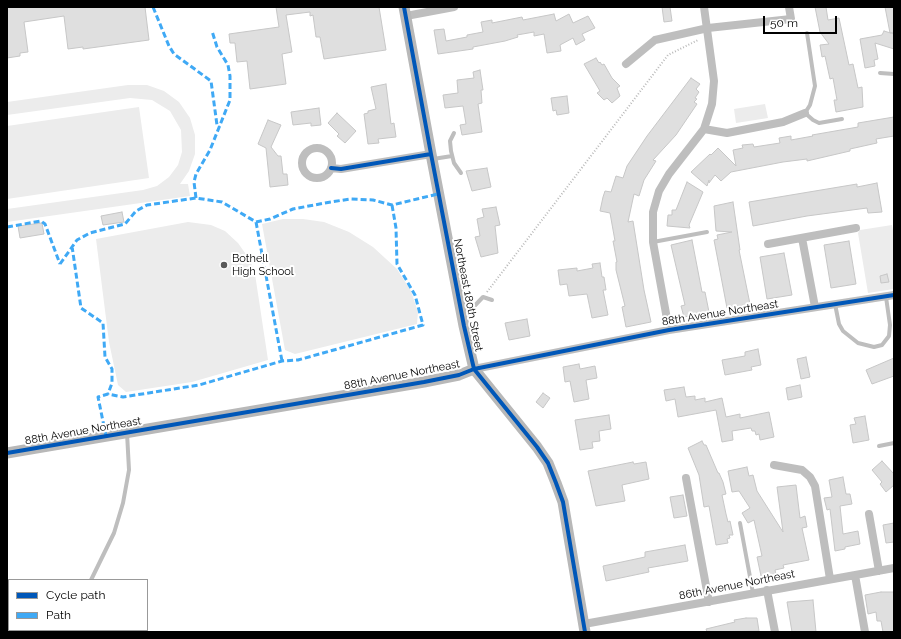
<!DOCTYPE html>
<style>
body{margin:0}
#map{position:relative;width:901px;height:639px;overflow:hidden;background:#fff;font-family:Raleway,sans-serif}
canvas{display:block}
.frame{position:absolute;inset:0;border:8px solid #000;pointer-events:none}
.legend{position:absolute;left:8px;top:579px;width:140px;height:52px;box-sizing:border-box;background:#fff;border:1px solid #999;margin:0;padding:5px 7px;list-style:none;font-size:12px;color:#000}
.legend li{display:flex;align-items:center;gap:8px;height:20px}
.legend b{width:20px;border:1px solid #999}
.scale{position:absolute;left:763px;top:16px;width:74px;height:18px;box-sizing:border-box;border:2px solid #000;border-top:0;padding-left:5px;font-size:12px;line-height:14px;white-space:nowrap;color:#000;-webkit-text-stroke:3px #fff;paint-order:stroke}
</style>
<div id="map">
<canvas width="901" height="639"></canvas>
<div class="frame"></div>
<ul class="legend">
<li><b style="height:5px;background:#0057b8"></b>Cycle path</li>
<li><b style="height:5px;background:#3fa9f5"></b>Path</li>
</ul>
<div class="scale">50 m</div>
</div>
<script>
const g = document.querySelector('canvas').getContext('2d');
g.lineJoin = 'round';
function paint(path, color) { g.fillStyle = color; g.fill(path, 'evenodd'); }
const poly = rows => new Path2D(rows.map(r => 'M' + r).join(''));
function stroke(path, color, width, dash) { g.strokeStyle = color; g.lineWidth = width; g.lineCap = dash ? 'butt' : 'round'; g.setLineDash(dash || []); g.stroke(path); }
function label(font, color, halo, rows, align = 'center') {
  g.font = font + ' Raleway,sans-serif'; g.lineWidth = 4; g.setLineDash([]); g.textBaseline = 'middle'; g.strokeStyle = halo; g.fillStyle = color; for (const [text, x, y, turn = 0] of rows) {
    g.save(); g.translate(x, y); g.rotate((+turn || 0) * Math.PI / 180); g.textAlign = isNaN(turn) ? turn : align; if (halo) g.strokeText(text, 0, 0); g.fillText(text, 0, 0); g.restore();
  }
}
const green = poly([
 [128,85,147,85,164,91,179,102,190,118,195,135,195,154,189,171,180,184,188,184,190,196,7,222,7,209,143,190,157,186,169,177,178,165,182,152,181,130,170,111,152,100,130,98,7,115,7,102],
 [765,104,768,118,736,123,734,109],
 [139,107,149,178,7,199,7,126],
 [283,219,303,219,324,222,349,232,373,247,397,269,411,291,418,312,417,324,295,354,285,350,262,224],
 [188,222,211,225,225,231,238,243,250,260,255,274,268,360,192,382,126,392,118,385,109,342,96,239],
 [892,225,894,236,894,289,868,293,858,233,860,230]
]);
const building = poly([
 [7,7,145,7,149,40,83,49,83,47,68,49,64,16,24,22,28,52,20,53,20,56,7,58,7,7],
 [276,7,379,7,386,50,324,59,320,37,316,37,313,15,310,16,310,12,286,15,292,52,282,54,286,84,250,89,247,61,237,62,235,43,230,43,229,34,279,27,276,7],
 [662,7,670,7,672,21,664,22,662,7],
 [815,7,826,7,828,20,839,18,849,65,853,64,858,88,862,87,863,107,836,112,834,100,837,100,833,78,830,79,825,56,822,57,820,45,829,44,820,32,815,7],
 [885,7,894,7,894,32,890,33,885,7],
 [554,14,556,21,569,14,573,23,588,16,595,28,582,34,585,40,576,45,573,38,560,45,561,51,547,53,544,34,534,36,534,32,517,35,518,37,505,41,473,47,473,49,438,54,434,30,444,29,446,41,467,37,467,35,483,32,481,22,492,20,492,23,522,17,523,20,554,14],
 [884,31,894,34,894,49,875,43,878,59,874,60,875,66,865,68,860,39,882,35,884,31],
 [596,58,599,63,600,62,602,65,604,64,612,78,620,86,617,88,620,96,612,103,607,98,604,100,597,93,600,91,584,64,596,58],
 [480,70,483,90,481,90,482,103,478,104,482,132,462,135,460,125,466,124,463,106,445,108,443,95,458,93,457,80,474,78,473,72,480,70],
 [691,78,700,84,696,89,699,92,695,98,697,99,694,102,697,104,676,135,653,160,656,161,644,180,639,196,634,194,628,222,633,221,644,290,651,322,626,327,622,307,625,306,616,270,616,262,617,262,613,241,615,241,610,213,600,211,603,197,605,191,611,192,616,176,623,178,627,166,647,136,691,78],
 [386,84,391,124,394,123,396,137,378,139,379,143,368,144,364,114,368,113,368,111,376,109,371,87,386,84],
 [567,96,569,113,557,115,556,110,553,111,551,98,567,96],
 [319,108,321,125,311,126,311,123,293,125,291,112,319,108],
 [337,113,356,131,345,143,337,136,339,134,328,123,337,113],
 [894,117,894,136,876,139,877,143,850,149,850,151,807,161,807,159,783,162,731,172,721,181,715,175,709,183,709,180,707,186,691,172,710,154,711,155,718,148,736,166,733,150,743,148,742,145,753,144,754,147,780,143,779,138,791,136,791,140,813,136,812,135,858,127,858,123,894,117],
 [268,120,281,125,271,147,278,156,281,156,283,174,287,174,288,185,270,187,266,148,258,144,268,120],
 [487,168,491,187,472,191,466,171,487,168],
 [687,182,703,192,689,225,690,228,667,226,668,215,672,215,672,210,676,210,687,182],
 [877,183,882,212,868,213,867,208,807,216,753,226,749,202,857,184,857,187,877,183],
 [733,202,740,250,739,250,750,304,727,308,714,240,718,239,717,235,732,232,716,231,714,206,733,202],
 [496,207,500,225,495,226,498,253,481,257,475,237,480,236,477,219,484,217,482,209,496,207],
 [122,212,124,222,103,225,101,216,122,212],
 [42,223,44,234,20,238,18,226,42,223],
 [692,240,702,292,705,292,709,312,684,317,681,306,685,305,671,245,692,240],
 [849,241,856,284,831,288,824,245,849,241],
 [784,253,792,295,767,299,760,257,784,253],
 [600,263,602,277,604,277,606,290,603,290,608,315,592,318,587,294,569,296,567,284,560,285,558,270,577,268,577,271,593,268,592,264,600,263],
 [887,274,889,282,881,283,880,276,887,274],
 [527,319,530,336,509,340,505,323,527,319],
 [758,349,761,365,751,367,752,370,725,375,722,360,745,356,745,352,758,349],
 [806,357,810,377,801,379,797,359,806,357],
 [894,358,894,376,872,384,866,370,894,358],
 [579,364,580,369,595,366,597,378,586,380,589,399,574,402,570,381,565,382,563,367,579,364],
 [800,385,802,397,788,400,786,388,800,385],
 [684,387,686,397,695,396,695,400,705,398,705,402,722,398,726,417,740,414,740,418,769,412,774,437,760,440,759,434,756,435,755,431,752,431,751,428,732,431,733,440,722,442,716,410,678,417,675,399,666,401,664,390,684,387],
 [543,393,550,398,543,408,536,402,543,393],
 [609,415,611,429,599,431,600,441,592,442,593,448,580,450,575,420,609,415],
 [865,416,869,440,853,443,850,425,856,424,854,418,865,416],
 [702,441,704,445,706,445,718,473,719,473,723,482,726,494,722,495,726,514,728,522,730,521,733,535,729,535,730,538,727,539,728,543,716,545,709,506,704,507,699,475,688,448,702,441],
 [882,461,894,474,894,485,886,492,880,484,882,482,872,470,882,461],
 [633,462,634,464,646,462,649,479,622,485,625,501,596,506,588,471,633,462],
 [747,467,749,476,753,475,757,491,783,532,777,487,796,485,800,518,805,516,807,527,802,528,809,560,783,565,784,568,775,570,776,574,761,576,757,557,762,556,754,520,748,523,742,513,750,508,739,491,732,492,728,471,747,467],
 [843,477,846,494,850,494,852,504,840,506,843,534,858,531,860,544,845,547,845,549,835,551,830,509,827,510,824,498,832,497,829,480,843,477],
 [683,495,687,516,674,518,670,497,683,495],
 [894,523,894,542,886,543,883,525,894,523],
 [685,545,688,561,648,568,649,572,606,581,603,566,645,557,645,552,685,545],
 [881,592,894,592,894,632,883,632,881,621,877,621,876,612,868,614,865,595,881,592],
 [813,600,816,632,792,632,787,602,813,600],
 [746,618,757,618,759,631,707,632,706,629,735,622,734,620,746,618]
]);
const path = poly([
 [487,292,668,55,698,40]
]);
const lane = poly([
 [807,33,815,86,810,105,805,113,813,120,819,123,842,119],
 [880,73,894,74],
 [454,133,450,141,451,151,454,163,461,173],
 [433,159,452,156],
 [653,242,707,232],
 [835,304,839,324,843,331,858,343,874,347,882,345,889,336,890,325,886,297],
 [464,317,483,297,492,300],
 [879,446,894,443],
 [740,523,753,593],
 [91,580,114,533,123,503,129,470,127,433],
 [69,632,70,630]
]);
const street = poly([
 [406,16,454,7],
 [626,64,655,40,708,28,791,19,789,7],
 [704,129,727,133,783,122,805,113],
 '302 163a15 15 0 1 1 30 0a15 15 0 1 1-30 0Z',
 [331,168,341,169,431,154],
 [802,238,815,307],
 [768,244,856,228],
 [669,330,653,242,653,212,659,191,669,174,704,129,712,104,714,81,704,7],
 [474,369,669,330,894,295],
 [774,465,802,470,810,477,815,486,830,579],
 [686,478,709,602],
 [869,514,879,571],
 [855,575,865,632],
 [767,590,775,632],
 [584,624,894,568]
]);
const secondary = poly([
 [404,7,431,154,464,326,474,369,537,447,548,463,556,483,563,502,585,632],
 [7,453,424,382,459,375,474,369]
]);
const quiet = poly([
 [153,7,169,46,174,54,211,81,217,125,220,128],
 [196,198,194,182,196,174,210,150,230,100,230,76,228,65,217,47,212,31],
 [256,222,282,361],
 [7,227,41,221,45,224,60,264],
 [72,246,81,308,103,323,105,357,112,369,112,383,108,394],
 [60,264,77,240,90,233,125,224,136,211,147,205,196,198,222,202,256,222,270,219,293,209,325,203,350,199,373,200,392,205,438,194],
 [106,436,98,397,108,394,123,397,199,385,282,361,298,360,423,325,415,295,397,264,396,228,392,205]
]);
const cycleway = poly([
 [404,7,431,154,464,326,474,369,537,447,548,463,556,483,563,502,585,632],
 [331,168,341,169,431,154],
 [7,453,424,382,459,375,474,369,669,330,894,295]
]);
const markers = [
 [224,265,4,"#595959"]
];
const poiNames = [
 ["Bothell",232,259],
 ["High School",232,272]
];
const streetNames = [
 ["Northeast 180th Street",468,295,79],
 ["88th Avenue Northeast",720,313,-9],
 ["88th Avenue Northeast",402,375,-11],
 ["88th Avenue Northeast",83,431,-10],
 ["86th Avenue Northeast",737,585,-11]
];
paint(green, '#ececec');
paint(building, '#dfdfdf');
stroke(building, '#c7c7c7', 1);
stroke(path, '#b9b9b9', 2, [1, 2]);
stroke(lane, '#bebebe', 4);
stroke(street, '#bebebe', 8);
stroke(secondary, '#b8b8b8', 11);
stroke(quiet, '#3fa9f5', 3, [6, 3]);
stroke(cycleway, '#0057b8', 4);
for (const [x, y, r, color] of markers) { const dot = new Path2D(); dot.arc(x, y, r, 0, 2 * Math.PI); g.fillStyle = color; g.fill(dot); stroke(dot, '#fff', 1.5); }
label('11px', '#000', '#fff', poiNames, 'left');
label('11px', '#000', '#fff', streetNames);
</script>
